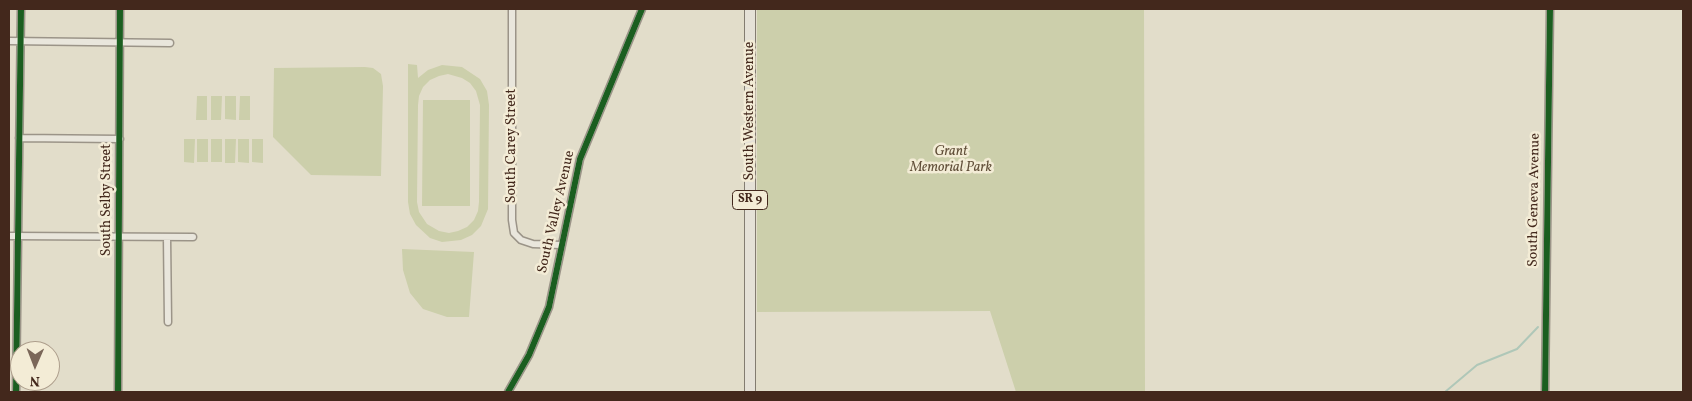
<!DOCTYPE html>
<style>
body{margin:0}
#map{position:relative;width:1692px;height:401px;overflow:hidden;background:#e2ddca;font-family:Vollkorn,serif}
canvas{display:block}
.frame{position:absolute;inset:0;border:10px solid #43281c;pointer-events:none}
.north{position:absolute;left:10px;top:341px;width:50px;height:50px;box-sizing:border-box;background:#f3ecd6;border:1px solid #ad9e8c;border-radius:50%;rotate:181deg;font-size:14px;font-weight:700;line-height:20px;text-align:center;color:#43281c}
.north::after{content:'';display:block;margin:auto;width:18px;height:22px;background:#7b6759;clip-path:polygon(50% 0,100% 100%,50% 72%,0 100%)}
</style>
<div id="map">
<canvas width="1692" height="401"></canvas>
<div class="frame"></div>
<div class="north">N</div>
</div>
<script>
const g = document.querySelector('canvas').getContext('2d');
g.lineJoin = 'round';
function paint(path, color) { g.fillStyle = color; g.fill(path, 'evenodd'); }
const poly = rows => new Path2D(rows.map(r => 'M' + r).join(''));
function stroke(path, color, width, dash) { g.strokeStyle = color; g.lineWidth = width; g.lineCap = dash ? 'butt' : 'round'; g.setLineDash(dash || []); g.stroke(path); }
function label(font, color, halo, rows, align = 'center') {
  g.font = font + ' Vollkorn,serif'; g.lineWidth = 5; g.setLineDash([]); g.textBaseline = 'middle'; g.strokeStyle = halo; g.fillStyle = color; for (const [text, x, y, turn = 0] of rows) {
    g.save(); g.translate(x, y); g.rotate((+turn || 0) * Math.PI / 180); g.textAlign = isNaN(turn) ? turn : align; if (halo) g.strokeText(text, 0, 0); g.fillText(text, 0, 0); g.restore();
  }
}
const green = poly([
 [757,9,1144,9,1145,392,1016,392,990,311,757,312],
 [408,64,417,65,418,78,428,70,442,65,462,67,480,79,487,91,489,105,488,209,481,226,472,235,461,240,442,242,430,238,416,225,410,214,408,202],
 [448,74,462,78,470,83,476,91,480,105,479,202,478,211,474,220,467,227,458,231,449,233,439,231,427,224,419,212,417,202,418,105,419,96,423,87,430,80,439,76],
 [365,67,373,68,381,74,383,86,381,176,311,175,273,137,274,68],
 [197,96,207,96,207,120,196,120],
 [211,96,222,96,221,120,211,120],
 [225,96,236,96,236,120,225,119],
 [240,96,250,96,250,120,239,120],
 [423,100,470,100,470,206,422,206],
 [184,139,195,139,194,163,184,162],
 [197,139,208,139,208,162,197,162],
 [211,139,222,139,222,162,211,162],
 [225,139,236,139,235,163,225,163],
 [238,139,249,139,249,163,238,162],
 [252,139,263,139,263,163,252,162],
 [402,249,474,252,469,317,447,317,423,309,410,293,403,270]
]);
const stream = poly([
 [1445,392,1477,365,1517,349,1538,327]
]);
const minor = poly([
 [512,9,512,220,514,233,521,240,533,244,561,245],
 [9,41,170,43],
 [19,138,120,139],
 [9,236,193,237],
 [167,237,168,322],
 [16,392,21,9],
 [118,392,120,9],
 [508,392,529,355,549,307,580,159,642,9],
 [1545,392,1550,9]
]);
const trunk = poly([
 [750,392,750,9]
]);
const cycleway = poly([
 [16,392,21,9],
 [118,392,120,9],
 [508,392,529,355,549,307,580,159,642,9],
 [1545,392,1550,9]
]);
const shields = [
 [750,200,35]
];
const shieldNames = [
 ["SR 9",750,200]
];
const streetNames = [
 ["South Western Avenue",750,111,-90],
 ["South Carey Street",512,146,-90],
 ["South Selby Street",107,200,-90],
 ["South Geneva Avenue",1535,200,-89],
 ["South Valley Avenue",557,212,-77]
];
const parkNames = [
 ["Grant",951,152],
 ["Memorial Park",951,168]
];
paint(green, '#cccfab');
stroke(stream, '#afc7b8', 2);
stroke(minor, '#9b9488', 9);
stroke(trunk, '#837c71', 12);
stroke(minor, '#e9e6dc', 6);
stroke(trunk, '#e5e1d7', 10);
stroke(cycleway, '#1b5e20', 6);
for (const [x, y, w] of shields) { const box = new Path2D(); box.roundRect(x - w / 2, y - 9.5, w, 19, 4); g.fillStyle = '#f3ecd6'; g.fill(box); stroke(box, '#43281c', 1); }
label('bold 12px', '#43281c', null, shieldNames);
label('14px', '#43281c', '#f3ecd6', streetNames);
label('italic 14px', '#614f39', '#f3ecd6', parkNames);
</script>
